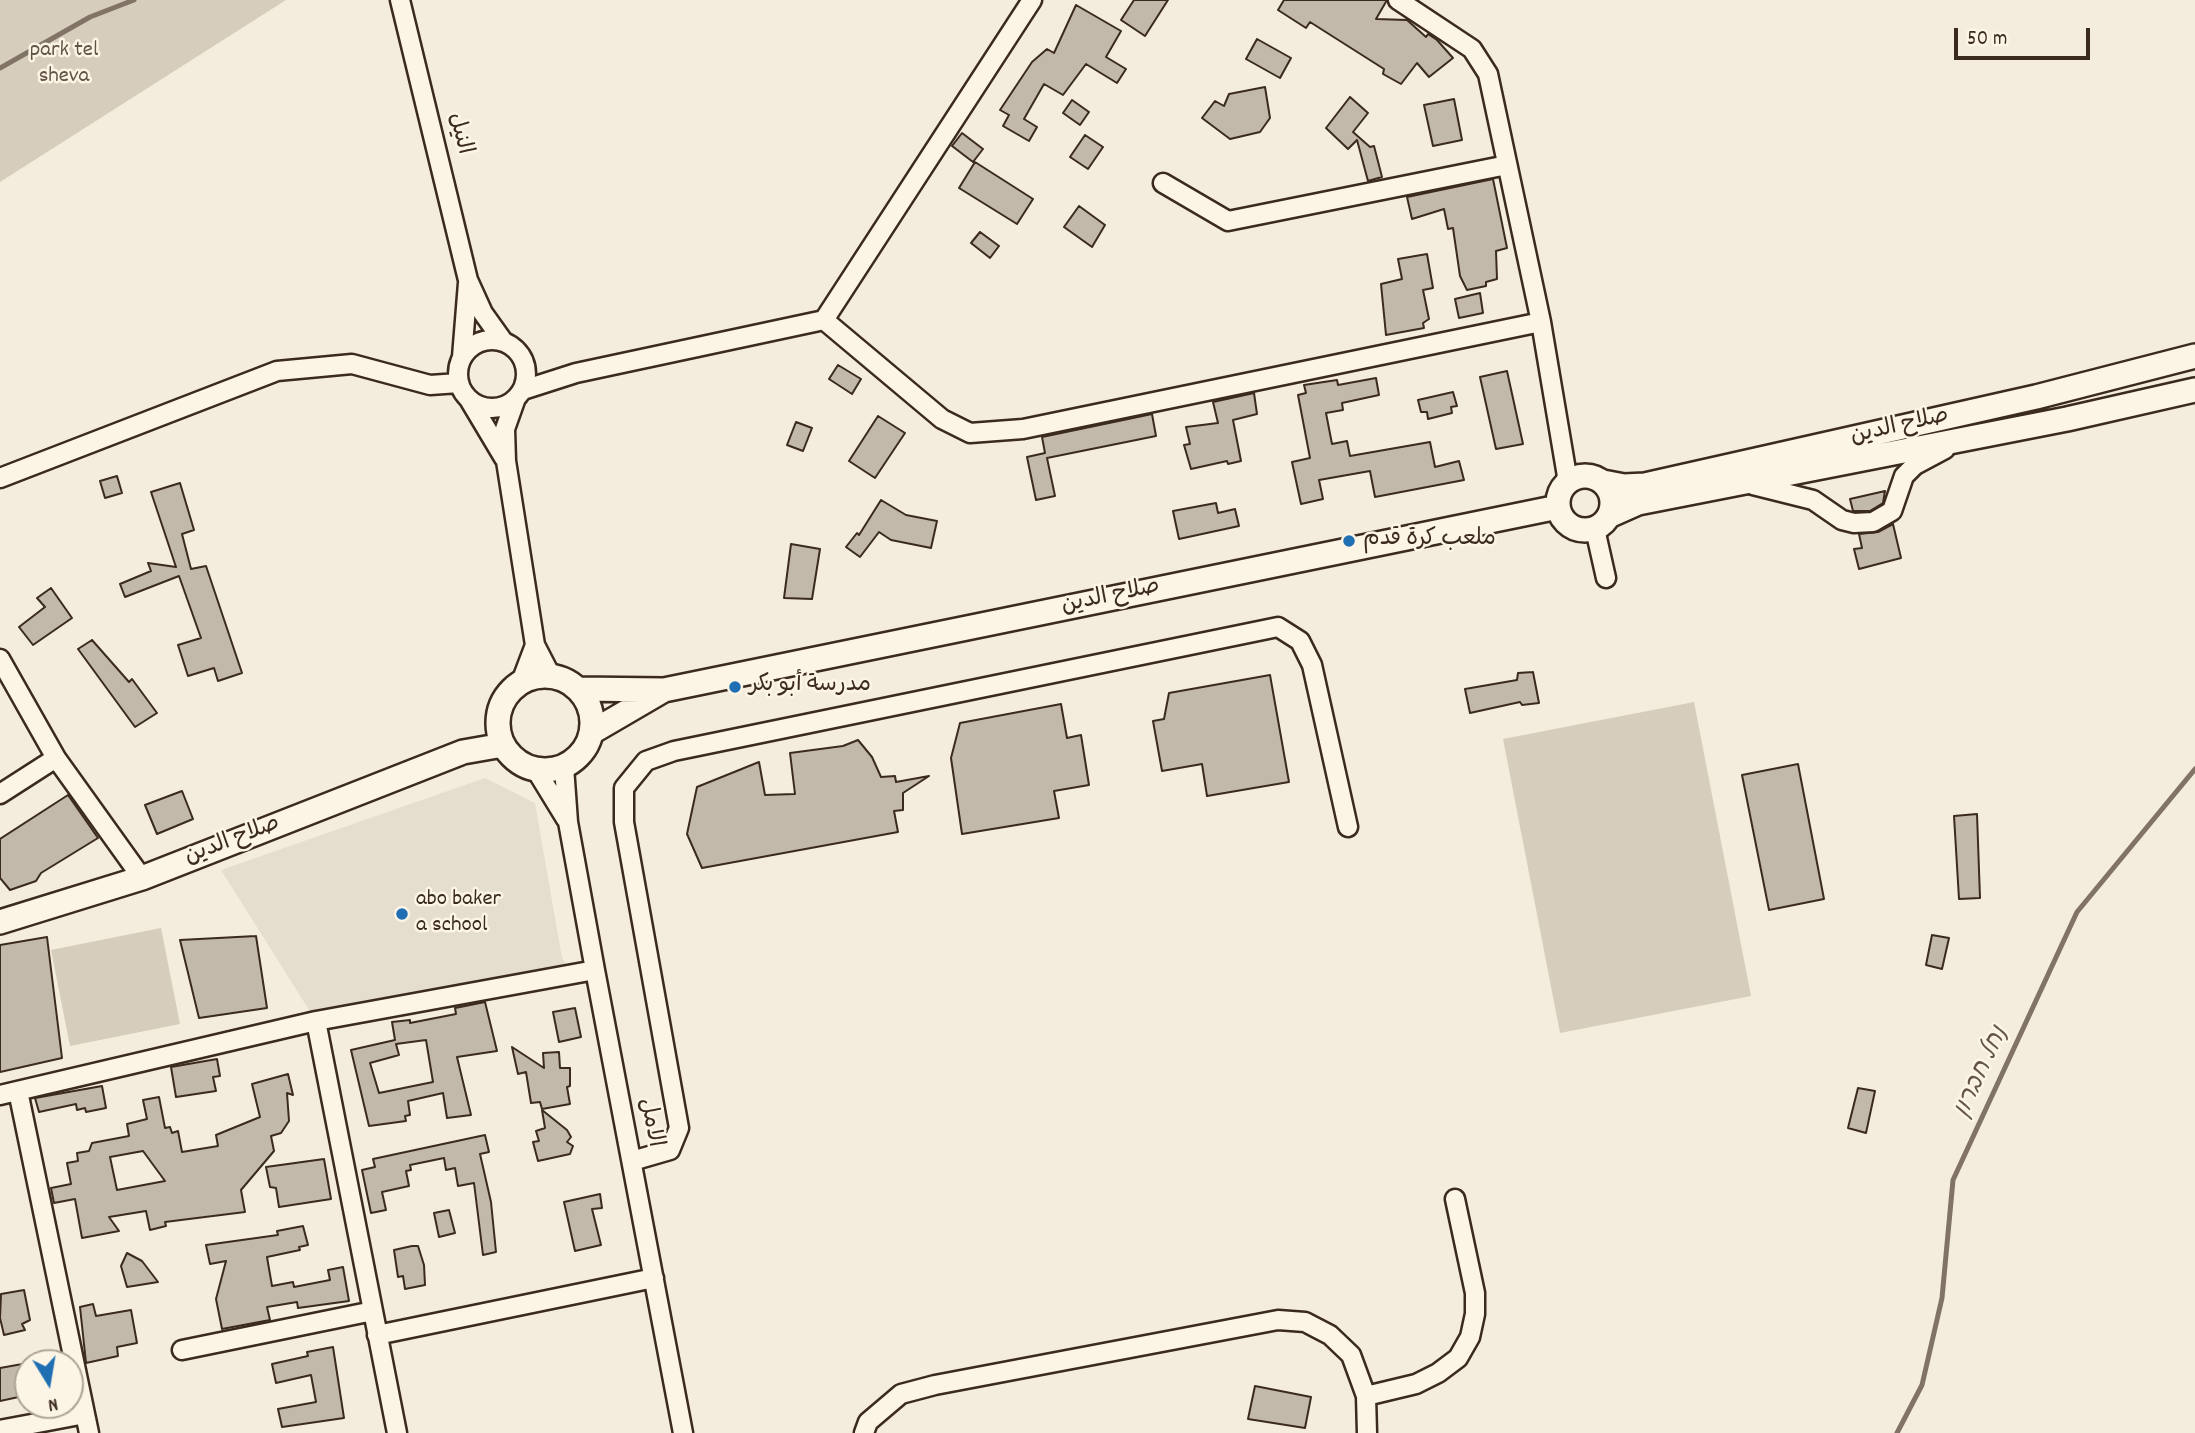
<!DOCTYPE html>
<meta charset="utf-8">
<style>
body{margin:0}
#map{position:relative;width:2195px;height:1433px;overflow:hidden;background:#f4eddd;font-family:Dekko,sans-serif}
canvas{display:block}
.north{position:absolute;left:14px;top:1349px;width:70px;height:70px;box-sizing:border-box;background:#fcf5e5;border:2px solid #afa495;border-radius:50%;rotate:169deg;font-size:19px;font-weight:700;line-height:28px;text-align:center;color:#3b2a1e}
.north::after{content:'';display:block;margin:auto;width:24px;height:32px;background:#1f6fb2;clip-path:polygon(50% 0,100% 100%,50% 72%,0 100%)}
.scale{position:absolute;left:1954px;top:28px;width:136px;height:32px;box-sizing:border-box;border:4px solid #3b2a1e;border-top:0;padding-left:9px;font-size:21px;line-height:24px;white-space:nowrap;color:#3b2a1e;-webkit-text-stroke:5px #fcf5e5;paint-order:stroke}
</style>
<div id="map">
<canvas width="2195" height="1433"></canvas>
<div class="north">N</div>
<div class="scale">50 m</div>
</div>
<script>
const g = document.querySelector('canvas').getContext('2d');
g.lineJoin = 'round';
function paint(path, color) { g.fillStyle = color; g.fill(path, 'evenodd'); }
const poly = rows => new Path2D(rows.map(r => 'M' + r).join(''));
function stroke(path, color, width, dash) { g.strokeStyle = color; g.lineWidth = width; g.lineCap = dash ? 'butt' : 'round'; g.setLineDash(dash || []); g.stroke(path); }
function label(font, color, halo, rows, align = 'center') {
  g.font = font + ' Dekko,"Playpen Sans Arabic","Playpen Sans Hebrew",sans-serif'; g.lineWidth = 5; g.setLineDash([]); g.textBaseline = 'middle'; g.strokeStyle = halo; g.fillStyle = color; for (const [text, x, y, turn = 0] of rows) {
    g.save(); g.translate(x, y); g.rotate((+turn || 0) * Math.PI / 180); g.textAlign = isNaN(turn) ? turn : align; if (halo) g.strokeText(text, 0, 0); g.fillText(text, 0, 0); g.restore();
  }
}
const built = poly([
 [485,778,535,803,562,958,573,974,316,1021,221,870]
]);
const green = poly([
 [0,0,286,0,0,182],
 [1694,702,1751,996,1560,1033,1503,739],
 [161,928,180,1024,70,1046,51,950]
]);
const stream = poly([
 [0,68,90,17,134,0],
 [1897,1433,1922,1385,1942,1298,1953,1180,2077,912,2195,769]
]);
const building = poly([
 [1134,0,1168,0,1145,36,1121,20,1134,0],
 [1284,0,1387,0,1376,19,1407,20,1426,37,1428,34,1437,40,1453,58,1429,77,1417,63,1401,84,1383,74,1384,69,1310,22,1306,28,1278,10,1284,0],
 [1076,5,1121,31,1106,57,1126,69,1117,83,1086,64,1063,95,1044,84,1024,119,1037,127,1029,141,1003,126,1009,115,1000,110,1032,62,1047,49,1054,53,1076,5],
 [1257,39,1291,58,1280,78,1246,59,1257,39],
 [1265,87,1270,118,1260,132,1230,139,1202,118,1215,101,1224,106,1229,94,1265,87],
 [1350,97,1368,113,1353,132,1370,147,1374,146,1382,177,1368,181,1357,140,1348,149,1326,128,1350,97],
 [1454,99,1462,140,1433,146,1424,105,1454,99],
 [1072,100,1089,112,1080,125,1063,113,1072,100],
 [962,133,983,149,973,162,952,146,962,133],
 [1085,135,1103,147,1088,169,1070,157,1085,135],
 [975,162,1033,199,1017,224,959,188,975,162],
 [1493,179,1507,248,1496,251,1497,279,1486,282,1486,286,1467,290,1460,276,1453,228,1448,229,1444,209,1412,219,1407,197,1493,179],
 [1079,206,1105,225,1092,247,1064,227,1079,206],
 [980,232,999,246,990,258,971,243,980,232],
 [1427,254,1433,288,1423,290,1429,319,1423,323,1424,328,1386,335,1381,284,1402,279,1398,259,1427,254],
 [1480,293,1483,313,1459,318,1455,299,1480,293],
 [838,365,861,379,852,394,829,379,838,365],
 [1507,371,1523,444,1496,449,1480,377,1507,371],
 [1376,378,1379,395,1342,403,1343,410,1326,413,1332,444,1347,441,1350,456,1430,442,1435,467,1459,461,1464,480,1375,497,1370,471,1319,480,1323,499,1301,504,1292,462,1310,458,1298,395,1306,393,1304,385,1337,380,1338,385,1376,378],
 [1453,392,1457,406,1451,407,1452,413,1428,419,1427,412,1421,412,1418,400,1453,392],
 [1254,393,1257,414,1233,420,1241,461,1228,464,1227,461,1191,469,1184,445,1190,444,1186,427,1218,423,1213,402,1254,393],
 [1152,414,1156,436,1047,458,1055,496,1036,500,1027,457,1045,453,1042,437,1152,414],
 [878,416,905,433,875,478,849,461,878,416],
 [796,422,812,428,803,451,787,445,796,422],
 [117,476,122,493,105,498,100,481,117,476],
 [180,483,194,530,182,534,191,569,206,566,242,673,218,681,214,668,188,676,178,645,201,638,179,576,125,597,120,584,151,571,148,563,176,567,151,492,180,483],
 [1885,491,1883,503,1870,511,1853,511,1850,499,1885,491],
 [881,500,906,515,937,521,931,548,891,540,879,532,860,557,846,547,857,533,859,535,881,500],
 [1216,503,1218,513,1235,509,1239,526,1179,539,1173,511,1216,503],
 [1893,524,1901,558,1859,569,1854,549,1862,548,1859,534,1878,532,1893,524],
 [791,544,820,549,812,599,784,598,791,544],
 [51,588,72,618,33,645,19,627,45,607,37,598,51,588],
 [92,640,129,682,132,679,157,713,135,727,78,649,92,640],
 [1533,672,1539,703,1522,705,1520,702,1470,713,1465,689,1517,680,1518,673,1533,672],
 [1270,675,1289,782,1207,796,1202,764,1162,771,1153,721,1164,719,1169,693,1270,675],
 [1061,704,1067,738,1081,735,1089,785,1054,791,1059,818,962,834,951,758,960,723,1061,704],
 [858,740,872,757,881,777,895,776,896,782,929,776,903,793,903,810,894,811,898,832,702,868,687,834,697,787,759,762,765,795,795,794,790,753,843,746,858,740],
 [1798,764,1824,899,1769,910,1742,775,1798,764],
 [182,791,193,819,157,834,145,805,182,791],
 [68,795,98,838,41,873,36,881,10,890,0,878,0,839,68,795],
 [1977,814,1980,898,1959,899,1954,816,1977,814],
 [1932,935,1949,938,1942,969,1926,965,1932,935],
 [256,936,267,1008,199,1018,180,940,256,936],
 [47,937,62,1058,0,1072,0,945,47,937],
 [485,1002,497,1051,457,1057,471,1115,447,1118,443,1093,408,1101,410,1115,405,1116,406,1121,369,1126,351,1050,395,1040,392,1022,410,1020,410,1023,456,1014,455,1008,485,1002],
 [426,1040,433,1082,379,1093,370,1063,399,1055,396,1044,426,1040],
 [575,1008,581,1037,559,1042,553,1012,575,1008],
 [512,1047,544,1068,543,1053,559,1052,560,1068,570,1068,570,1086,567,1087,570,1104,542,1109,540,1102,531,1103,526,1072,518,1074,512,1047],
 [217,1059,220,1076,213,1077,216,1091,176,1097,171,1067,217,1059],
 [288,1074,293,1095,287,1093,289,1121,281,1133,271,1136,274,1151,241,1190,245,1212,165,1222,166,1226,150,1230,146,1211,109,1217,119,1231,82,1238,75,1199,54,1203,51,1188,71,1184,67,1163,78,1161,77,1153,89,1151,92,1143,129,1136,127,1124,147,1119,143,1100,159,1097,165,1128,170,1127,172,1133,178,1131,182,1152,218,1146,216,1135,260,1117,252,1084,288,1074],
 [143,1151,165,1181,117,1190,110,1157,143,1151],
 [102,1086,106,1108,86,1112,85,1108,77,1110,76,1104,39,1112,35,1098,102,1086],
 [1858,1088,1875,1091,1866,1133,1848,1128,1858,1088],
 [542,1110,567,1130,571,1137,567,1142,573,1146,570,1154,538,1161,533,1142,539,1141,536,1131,545,1128,542,1110],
 [485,1135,489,1152,480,1154,491,1202,496,1252,483,1255,474,1183,458,1186,455,1168,446,1170,444,1158,410,1165,411,1170,406,1171,409,1186,382,1192,386,1210,371,1213,362,1170,375,1167,373,1159,485,1135],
 [324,1159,331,1199,279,1207,276,1188,270,1187,266,1167,324,1159],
 [600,1194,602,1208,592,1209,601,1245,575,1251,564,1202,600,1194],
 [449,1210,455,1233,439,1237,434,1213,449,1210],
 [303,1226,308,1245,299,1247,300,1250,267,1257,272,1286,293,1282,294,1287,330,1280,328,1270,343,1267,349,1301,298,1308,297,1302,267,1307,270,1320,222,1329,216,1299,226,1261,210,1264,206,1245,278,1235,277,1231,303,1226],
 [412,1246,418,1246,424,1265,425,1285,405,1289,403,1276,398,1277,394,1250,412,1246],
 [127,1253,142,1261,158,1282,127,1287,121,1266,127,1253],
 [24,1290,30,1320,22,1324,25,1330,4,1335,0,1318,1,1294,24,1290],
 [93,1304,96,1316,131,1310,137,1343,117,1347,118,1356,86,1363,80,1307,93,1304],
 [333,1347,344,1418,282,1427,278,1409,316,1402,311,1375,276,1383,272,1364,308,1356,307,1352,333,1347],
 [28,1363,28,1395,0,1401,0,1368,28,1363],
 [1255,1386,1311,1397,1305,1428,1248,1419,1255,1386]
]);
const minor = poly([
 [400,0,468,280,483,313,503,341],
 [1398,0,1472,49,1488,74,1541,322,1568,482],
 [1163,183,1228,221,1507,165],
 [824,320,942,419,970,433,1023,429,1541,322],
 '458 374a34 34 0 1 1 68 0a34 34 0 1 1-68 0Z',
 [462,357,468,283],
 [523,390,576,373,824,320,1032,0],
 [516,398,505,429,506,461,535,645,551,676],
 [470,401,504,458],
 [0,478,277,371,352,364,430,385,459,383],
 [1753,485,1813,500,1842,520,1854,523,1873,522,1892,511,1904,476,1915,465,1945,449],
 [1595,529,1606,578],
 [0,659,56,758,142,878],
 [521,682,535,645],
 [564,767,568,822,595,970,683,1433],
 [536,770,566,819],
 [0,794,56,758],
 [316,1021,397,1433],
 [18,1091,89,1433],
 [0,1095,316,1021,595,970],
 [632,1161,670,1150,679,1128,624,822,624,788,646,761,674,751,1278,627,1300,641,1312,665,1348,827],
 [377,1335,654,1278],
 [182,1350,373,1311],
 [1366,1396,1416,1384,1438,1373,1458,1358,1470,1337,1475,1314,1475,1293,1455,1199],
 [0,1430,85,1414],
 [864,1433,868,1422,901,1394,935,1385,1278,1320,1305,1322,1330,1335,1351,1355,1366,1396,1367,1433]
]);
const major = poly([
 '1558 503a27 27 0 1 1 54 0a27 27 0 1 1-54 0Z',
 [1603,482,1624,486,1645,485,2036,397,2195,356],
 [1611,515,1638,503,2067,419,2195,390],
 '498 723a47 47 0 1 1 94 0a47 47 0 1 1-94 0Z',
 [578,689,664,690,1558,507],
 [592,732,664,690],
 [0,922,142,878,463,752,503,745]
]);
const markers = [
 [1349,541,7,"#1f6fb2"],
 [735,687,7,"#1f6fb2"],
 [402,914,7,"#1f6fb2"]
];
const parkNames = [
 ["park tel",64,52],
 ["sheva",64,78]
];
const streetNames = [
 ["النيل",458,134,76],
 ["صلاح الدين",1900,428,-13],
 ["صلاح الدين",1111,598,-12],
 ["صلاح الدين",233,842,-21],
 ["الامل",649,1123,79]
];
const poiNames = [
 ["ملعب كرة قدم",1363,541],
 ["مدرسة أبو بكر",749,687],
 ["abo baker",416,901],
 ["a school",416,927]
];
const waterNames = [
 ["נחל חברון",1983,1073,-65]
];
paint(built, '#e5ddce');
paint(green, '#d6cdbd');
stroke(stream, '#817466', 5);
paint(building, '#c3b9aa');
stroke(building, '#3b2a1e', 2);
stroke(minor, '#3b2a1e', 23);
stroke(major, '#3b2a1e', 28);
stroke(minor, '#fcf5e5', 18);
stroke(major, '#fcf5e5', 23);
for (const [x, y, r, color] of markers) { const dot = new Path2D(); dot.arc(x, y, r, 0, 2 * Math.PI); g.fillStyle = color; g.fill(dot); stroke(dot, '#fcf5e5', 2.5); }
label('23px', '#625346', '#fcf5e5', parkNames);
label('23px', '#3b2a1e', '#fcf5e5', streetNames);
label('23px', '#3b2a1e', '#fcf5e5', poiNames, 'left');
label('italic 24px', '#645548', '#fcf5e5', waterNames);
</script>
